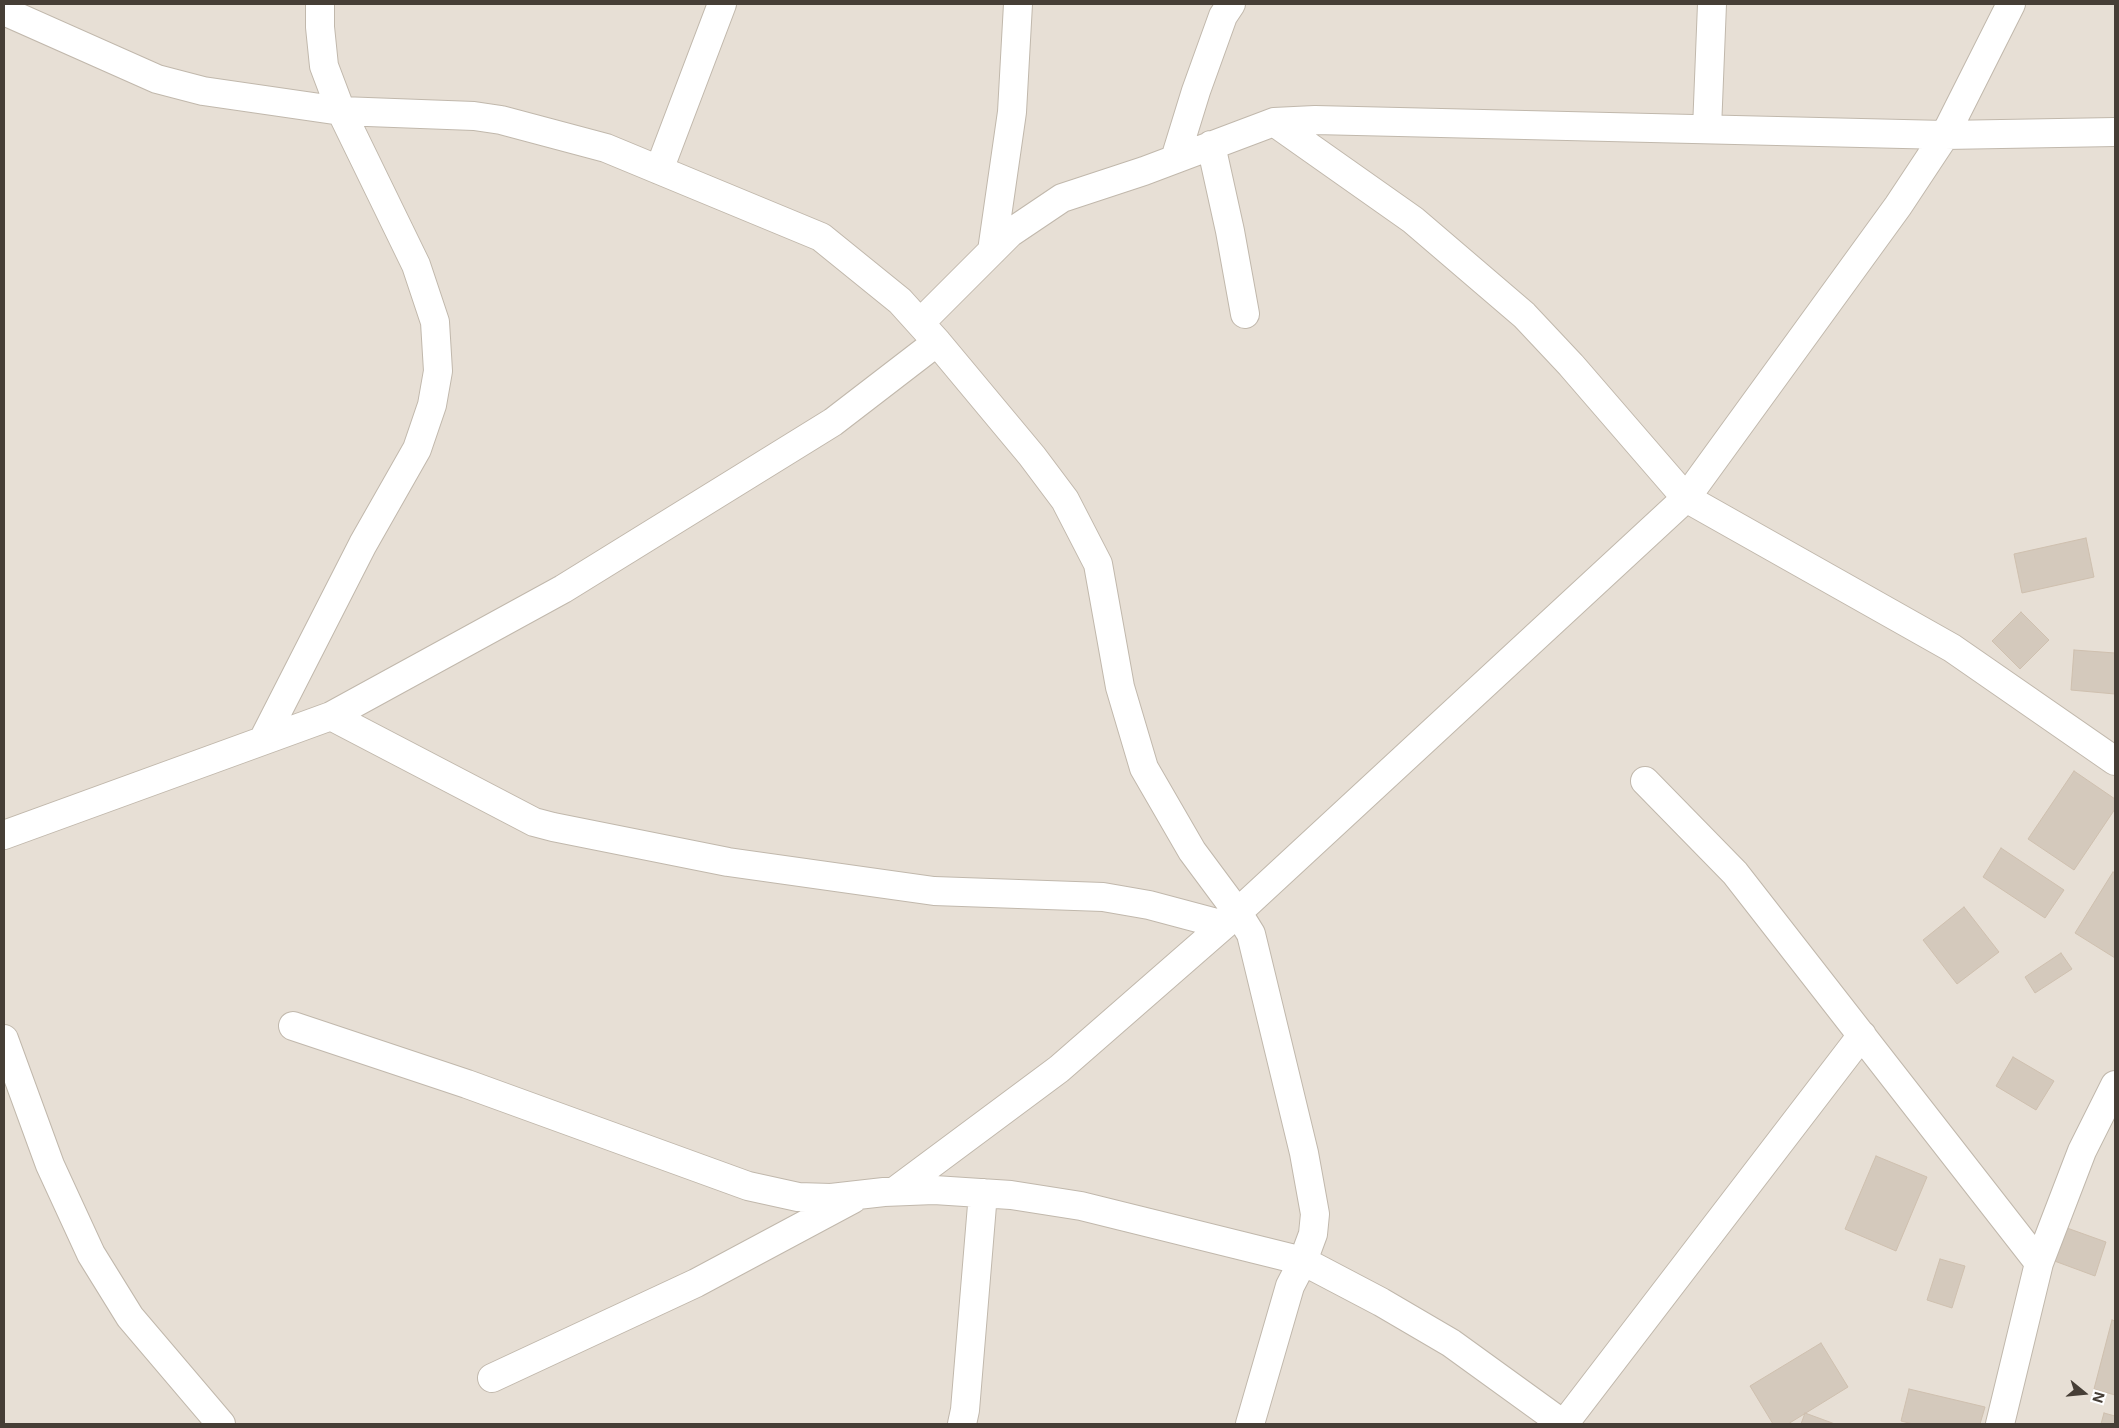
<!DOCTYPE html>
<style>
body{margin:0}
#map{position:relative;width:2119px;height:1428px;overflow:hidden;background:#f3eee6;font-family:Inter,sans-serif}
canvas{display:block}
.frame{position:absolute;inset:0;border:5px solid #463e36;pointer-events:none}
.north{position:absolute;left:2059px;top:1368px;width:50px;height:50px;-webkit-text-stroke:4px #fff;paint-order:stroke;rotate:107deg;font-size:14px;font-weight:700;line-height:20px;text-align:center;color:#463e36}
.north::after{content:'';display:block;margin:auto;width:18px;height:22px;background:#463e36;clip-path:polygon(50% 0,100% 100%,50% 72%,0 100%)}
</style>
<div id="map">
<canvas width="2119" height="1428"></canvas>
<div class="frame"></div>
<div class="north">N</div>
</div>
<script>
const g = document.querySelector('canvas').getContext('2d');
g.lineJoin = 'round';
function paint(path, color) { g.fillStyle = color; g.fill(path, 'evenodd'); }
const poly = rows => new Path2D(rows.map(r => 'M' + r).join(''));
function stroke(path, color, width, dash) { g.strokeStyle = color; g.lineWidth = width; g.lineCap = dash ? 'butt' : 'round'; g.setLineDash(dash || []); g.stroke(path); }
const residential = poly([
 [4,4,2115,4,2115,1424,4,1424]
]);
const building = poly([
 [2086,538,2094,577,2022,593,2014,554,2086,538],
 [2021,612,2049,640,2020,669,1992,641,2021,612],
 [2074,650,2115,653,2115,694,2071,690,2074,650],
 [2074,771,2115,799,2115,809,2074,870,2028,839,2074,771],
 [2001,848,2064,890,2045,918,1983,877,2001,848],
 [2113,872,2115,873,2115,958,2075,933,2113,872],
 [1964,907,1999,952,1957,984,1923,940,1964,907],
 [2061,953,2072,969,2035,993,2025,977,2061,953],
 [2013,1057,2054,1081,2036,1110,1996,1086,2013,1057],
 [1876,1156,1927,1177,1896,1251,1845,1229,1876,1156],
 [2053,1223,2106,1242,2095,1276,2041,1256,2053,1223],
 [1940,1259,1965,1266,1952,1308,1927,1300,1940,1259],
 [2112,1320,2115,1321,2115,1395,2094,1389,2112,1320],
 [1821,1343,1848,1387,1788,1424,1773,1424,1750,1386,1821,1343],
 [1909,1389,1985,1407,1980,1424,1913,1424,1901,1421,1909,1389],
 [1805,1413,1835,1424,1801,1424,1805,1413],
 [2104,1413,2115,1416,2115,1424,2101,1424,2104,1413]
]);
const minor = poly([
 [4,11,157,79,203,91,341,111,474,116,501,120,606,148,821,237,900,301,937,342,1032,456,1065,500,1098,564,1120,687,1144,768,1192,851,1238,913,1251,934,1304,1153,1315,1214,1313,1234,1303,1261,1290,1286,1250,1424],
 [1274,122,1413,220,1524,315,1571,365,1686,498,1952,648,2115,761],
 [1707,129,1712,4],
 [1211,145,1230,231,1245,314],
 [1175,159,1196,91,1223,16,1231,4],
 [659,170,722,4],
 [992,251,1012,112,1018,4],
 [920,323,1010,233,1062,198,1144,171,1274,122,1315,120,1945,135,2115,132],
 [331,716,534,822,553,827,728,862,934,891,1103,897,1149,905,1224,925],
 [263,740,363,544,417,449,432,405,438,371,435,322,416,265,341,111,324,66,320,27,320,4],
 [1645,781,1735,873,2039,1263],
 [4,835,331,716,563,589,833,422,937,342],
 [293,1026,467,1084,748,1186,798,1197,831,1198,884,1192,934,1190,1011,1195,1081,1206,1303,1261,1381,1302,1451,1343,1563,1424],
 [4,1039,50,1165,91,1254,130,1317,221,1424],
 [895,1191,1059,1069,1224,925,1686,498,1898,206,1945,135,2011,4],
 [492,1378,696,1283,853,1199],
 [962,1424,965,1410,983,1193],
 [1564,1424,1862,1035],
 [2000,1424,2039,1263,2082,1151,2115,1085]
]);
paint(residential, '#e7dfd5');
paint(building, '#d4c9bc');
stroke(building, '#cfc0af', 1);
stroke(minor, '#c1b8ac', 30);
stroke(minor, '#fff', 28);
</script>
